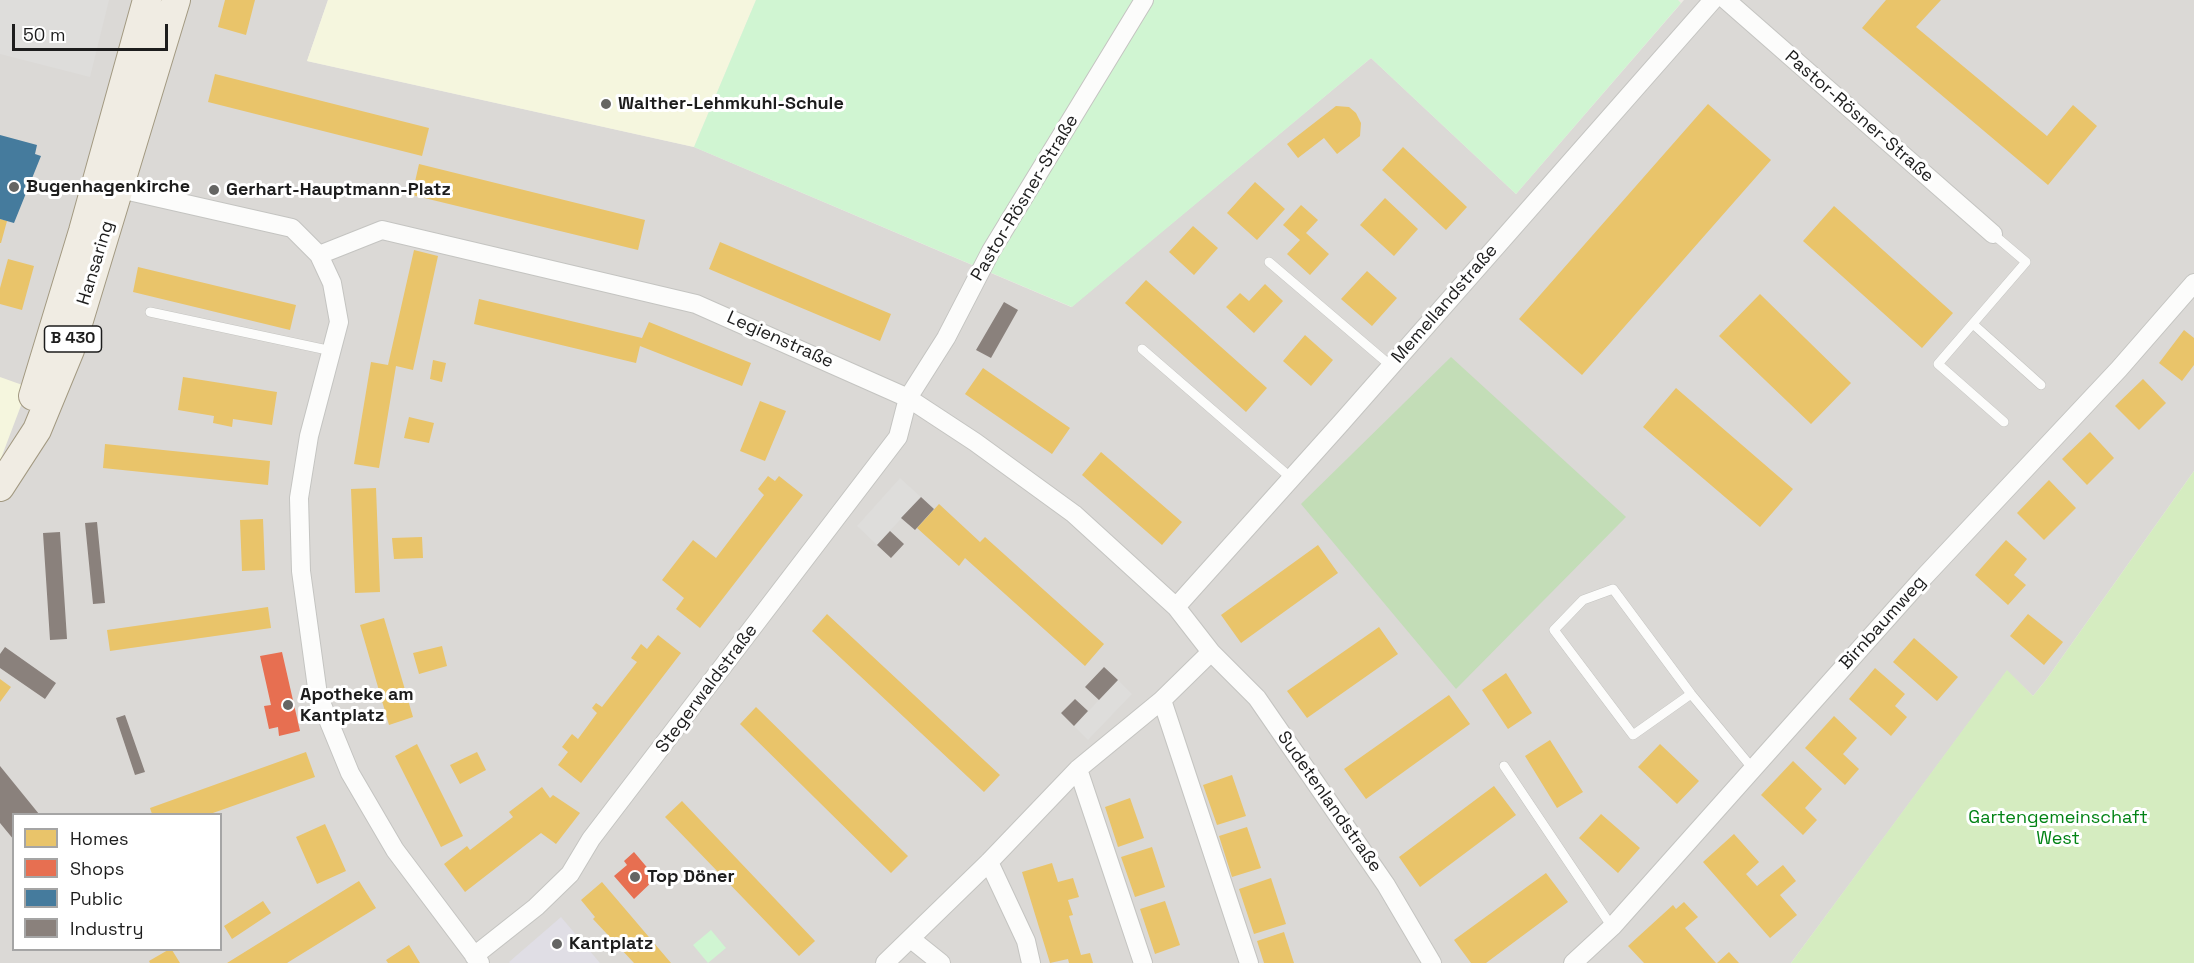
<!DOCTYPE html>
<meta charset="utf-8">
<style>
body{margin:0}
#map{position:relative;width:2194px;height:963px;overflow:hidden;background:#eceae4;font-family:"Space Grotesk",sans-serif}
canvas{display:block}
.legend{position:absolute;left:12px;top:813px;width:210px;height:138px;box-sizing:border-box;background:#fff;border:2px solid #a5a5a5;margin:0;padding:8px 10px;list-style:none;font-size:18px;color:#1d1d1d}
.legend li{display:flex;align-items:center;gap:12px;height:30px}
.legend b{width:30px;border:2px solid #a5a5a5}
.scale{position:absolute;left:12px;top:24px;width:156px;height:27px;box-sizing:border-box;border:3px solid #1d1d1d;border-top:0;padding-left:8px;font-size:18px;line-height:21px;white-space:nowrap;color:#1d1d1d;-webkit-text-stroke:4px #fff;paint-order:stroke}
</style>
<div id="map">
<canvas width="2194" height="963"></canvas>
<ul class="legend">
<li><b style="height:16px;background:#e9c46a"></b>Homes</li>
<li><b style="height:16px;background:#e76f51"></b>Shops</li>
<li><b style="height:16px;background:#457b9d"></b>Public</li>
<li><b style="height:16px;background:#8a817c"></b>Industry</li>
</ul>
<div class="scale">50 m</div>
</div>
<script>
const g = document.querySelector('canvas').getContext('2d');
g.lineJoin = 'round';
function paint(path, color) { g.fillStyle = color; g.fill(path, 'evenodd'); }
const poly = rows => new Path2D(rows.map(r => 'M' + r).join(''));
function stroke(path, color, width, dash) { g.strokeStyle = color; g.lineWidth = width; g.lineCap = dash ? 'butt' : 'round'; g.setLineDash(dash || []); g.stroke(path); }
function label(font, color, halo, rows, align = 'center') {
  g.font = font + ' "Space Grotesk",sans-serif'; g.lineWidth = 6; g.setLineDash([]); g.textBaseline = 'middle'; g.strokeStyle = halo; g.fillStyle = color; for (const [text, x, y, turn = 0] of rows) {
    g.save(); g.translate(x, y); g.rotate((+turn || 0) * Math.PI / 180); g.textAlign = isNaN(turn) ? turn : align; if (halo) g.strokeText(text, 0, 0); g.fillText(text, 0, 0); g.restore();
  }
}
const residential = poly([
 [0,0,328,0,307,61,694,147,1071,307,1371,58,1516,194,1684,0,2194,0,2194,471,2046,680,2033,696,2007,671,1791,963,0,963],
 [14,814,220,814,220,950,14,950]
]);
const education = poly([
 [328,0,756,0,694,147,307,61],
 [0,377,28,387,0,461]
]);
const grass = poly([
 [2194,471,2194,963,1791,963,2007,670,2033,696,2046,680]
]);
const forest = poly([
 [1451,357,1626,517,1456,689,1301,504]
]);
const park = poly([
 [756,0,1678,0,1681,3,1516,194,1371,58,1072,307,694,147],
 [711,930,726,948,708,963,693,945]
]);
const parking = poly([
 [0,0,109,0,90,77,0,54],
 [900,478,921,497,877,545,857,526],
 [1118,680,1132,694,1088,740,1074,726]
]);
const plaza = poly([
 [561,917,600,963,510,963,509,962]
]);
const homes = poly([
 [225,0,255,0,246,35,218,27],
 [1886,0,1941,0,1916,27,2047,136,2073,105,2097,126,2048,185,1862,28],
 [215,74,429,128,422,156,208,102],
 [1708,104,1771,160,1582,375,1519,319],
 [1336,106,1349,107,1356,113,1361,123,1360,136,1337,154,1324,138,1298,158,1287,144],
 [1403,147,1467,207,1446,230,1382,170],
 [419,164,645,220,638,250,412,195],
 [1255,182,1285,209,1257,240,1227,213],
 [1385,198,1418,229,1394,256,1360,225],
 [1301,205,1318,220,1306,233,1329,254,1310,275,1287,254,1300,240,1283,225],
 [1834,206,1953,313,1922,348,1803,241],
 [0,219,7,221,1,243,0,243],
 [1193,226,1218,248,1194,275,1169,252],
 [720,242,891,314,880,341,709,269],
 [414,250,438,256,413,370,396,366,379,468,354,464,371,362,388,365],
 [8,259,34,266,22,310,0,304,0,288],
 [138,267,296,305,290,330,133,292],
 [1367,271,1397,298,1372,326,1341,299],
 [1146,280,1267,388,1246,412,1125,303],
 [1265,284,1283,301,1254,333,1226,307,1240,293,1249,301],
 [1760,294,1851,383,1811,424,1719,336],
 [479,299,642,338,649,322,751,363,742,386,640,346,636,363,474,324],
 [2184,330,2194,338,2194,365,2182,381,2159,363],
 [1305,335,1333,360,1311,386,1283,361],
 [433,360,446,363,442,382,430,379],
 [983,368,1070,428,1052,454,965,394],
 [183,377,277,392,272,425,233,419,232,427,213,423,214,416,178,410],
 [2143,379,2166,403,2139,430,2115,406],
 [1676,388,1793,489,1760,527,1643,427],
 [760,401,786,411,765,461,740,451],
 [409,417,434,423,429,443,404,438],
 [2090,432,2114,458,2087,485,2062,459],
 [105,444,270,461,268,485,103,468],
 [1101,452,1182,522,1162,545,1082,475],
 [768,476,775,481,779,476,803,495,700,628,676,609,684,598,662,580,693,540,716,558,764,495,758,489],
 [2049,480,2076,508,2044,540,2017,513],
 [376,488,380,592,355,593,351,489],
 [939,504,980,542,985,537,1104,644,1085,666,965,558,959,566,917,528],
 [263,519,265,570,242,571,240,520],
 [422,537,423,558,394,559,392,538],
 [2006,540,2027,559,2014,575,2026,585,2008,605,1975,575],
 [1318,545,1338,573,1241,643,1221,615],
 [268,607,271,628,110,651,107,630],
 [827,614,1000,775,984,792,812,631],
 [2028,614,2063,642,2044,665,2010,636],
 [384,618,413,717,389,725,360,625],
 [1379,627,1398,654,1307,718,1287,691],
 [658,635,681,653,581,783,558,765,568,752,562,747,572,734,578,739,597,713,592,708,596,703,602,707,637,662,631,658,641,644,647,649],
 [1914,638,1958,677,1937,701,1893,662],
 [442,646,447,666,419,674,413,653],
 [1875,668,1905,694,1895,706,1907,717,1891,736,1849,699],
 [1506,673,1532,713,1508,729,1482,690],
 [0,679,11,687,0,702],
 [1449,695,1470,724,1366,799,1344,769],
 [756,707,908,856,891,873,740,724],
 [1834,716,1857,738,1843,754,1859,769,1845,785,1805,748],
 [1550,740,1583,792,1557,808,1525,756],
 [417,744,463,836,441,847,395,756],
 [1660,744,1699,781,1677,804,1638,767],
 [306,752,315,777,210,814,152,814,150,808],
 [477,752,486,770,460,784,450,765],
 [1793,761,1822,789,1805,808,1817,820,1803,835,1761,795],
 [1232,775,1246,816,1217,825,1203,785],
 [1494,786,1516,815,1420,887,1399,857],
 [542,787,550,798,553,795,580,813,556,844,541,833,465,892,444,864,467,846,470,850,513,817,509,812],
 [1130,798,1144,838,1118,847,1105,807],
 [682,801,815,941,799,956,665,817],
 [1601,814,1640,848,1618,873,1579,838],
 [325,824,346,871,317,884,296,837],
 [1247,827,1261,868,1232,877,1219,836],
 [1734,834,1759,862,1746,874,1757,886,1783,865,1796,881,1780,895,1797,915,1770,938,1703,862],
 [1152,847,1165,887,1135,897,1121,857],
 [1052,863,1058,882,1073,878,1079,897,1068,900,1073,915,1069,916,1081,955,1090,953,1093,963,1069,963,1068,959,1050,963,1022,872],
 [1546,873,1568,902,1486,963,1471,963,1454,940],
 [1271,878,1286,924,1254,934,1239,889],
 [359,881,376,908,287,963,227,963],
 [602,882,637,923,671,963,634,963,593,919,595,917,581,900],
 [263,901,271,913,232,939,224,926],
 [1165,901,1180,945,1155,954,1140,909],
 [1684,902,1698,917,1685,928,1716,963,1644,963,1628,946,1673,905,1676,909],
 [1284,932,1294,963,1264,963,1257,941],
 [409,945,420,963,388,963,386,960],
 [168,950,172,950,180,963,150,963,149,961],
 [1729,952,1739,963,1717,963]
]);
const shops = poly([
 [282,652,300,731,279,736,278,727,269,729,264,706,271,705,260,656],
 [634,852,656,878,634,899,614,876,627,865,624,861]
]);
const public = poly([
 [0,135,37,145,35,154,41,156,14,223,0,219]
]);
const industry = poly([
 [1004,302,1018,310,991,358,976,350],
 [921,497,934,509,915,530,901,518],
 [97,522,105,603,93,604,85,523],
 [890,531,904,544,891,558,877,545],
 [60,532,67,639,50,640,43,533],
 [5,647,56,683,45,699,0,668,0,654],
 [1104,667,1118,680,1099,700,1085,687],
 [1075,699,1088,711,1074,726,1061,713],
 [125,715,145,772,135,775,116,718],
 [0,766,39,814,14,814,14,840,0,823]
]);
const service = poly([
 [1993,234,2026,262,1938,364,2004,422],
 [1269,262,1391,366],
 [150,312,332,351],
 [1973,324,2041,385],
 [1142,349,1290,477],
 [1691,694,1633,735,1554,630,1583,600,1613,589,1691,694,1753,769],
 [1504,766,1612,927]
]);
const minor = poly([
 [1726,0,1993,234],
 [111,187,292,228,319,255,332,283,339,322,309,436,299,498,301,571,318,695,350,773,395,850,480,963],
 [319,255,382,230,696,304,908,398,975,442,1074,514,1176,607,1211,652,1257,698,1386,885,1432,963],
 [1176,607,1341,423,1713,0],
 [1162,700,1249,963],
 [1078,769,1143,963],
 [989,862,1026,941,1031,963],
 [911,939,941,963],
 [474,956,536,907,570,874,591,839,898,437,908,398,946,338,991,251,1144,0],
 [885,963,989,862,1078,769,1162,700,1211,652],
 [1573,963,1612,927,1924,577,2119,369,2194,283]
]);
const primary = poly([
 [33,396,83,231,147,0],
 [0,487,37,430,70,350,176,0]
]);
const markers = [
 [606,104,6,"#656563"],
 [14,187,6,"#656563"],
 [214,190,6,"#656563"],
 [288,705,6,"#656563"],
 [635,877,6,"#656563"],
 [557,944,6,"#656563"]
];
const shields = [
 [73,339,57]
];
const shieldNames = [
 ["B 430",73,339]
];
const poiNames = [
 ["Walther-Lehmkuhl-Schule",618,104],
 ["Bugenhagenkirche",26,187],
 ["Gerhart-Hauptmann-Platz",226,190],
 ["Apotheke am",300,695],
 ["Kantplatz",300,716],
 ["Top Döner",647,877],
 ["Kantplatz",569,944]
];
const streetNames = [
 ["Pastor-Rösner-Straße",1859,117,41],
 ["Pastor-Rösner-Straße",1025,198,-59],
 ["Hansaring",96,263,-73],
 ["Memellandstraße",1445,304,-49],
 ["Legienstraße",780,340,24],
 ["Birnbaumweg",1883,623,-48],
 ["Stegerwaldstraße",707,689,-53],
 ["Sudetenlandstraße",1329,802,55]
];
const parkNames = [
 ["Gartengemeinschaft",2058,818],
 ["West",2058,839]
];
paint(residential, '#dbd9d6');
paint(education, '#f5f6de');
paint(grass, '#d5ecc0');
paint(forest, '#c3ddb7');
paint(park, '#d0f5d2');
paint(parking, '#dedddb');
paint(plaza, '#e0dee5');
paint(homes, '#e9c46a');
paint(shops, '#e76f51');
paint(public, '#457b9d');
paint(industry, '#8a817c');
stroke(service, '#c4c4c1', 10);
stroke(minor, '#c4c4c1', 20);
stroke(primary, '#a29981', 30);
stroke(service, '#fcfcfb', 9);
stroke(minor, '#fcfcfb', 18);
stroke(primary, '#f0ece3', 28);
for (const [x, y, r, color] of markers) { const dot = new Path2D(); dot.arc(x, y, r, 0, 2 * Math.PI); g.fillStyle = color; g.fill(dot); stroke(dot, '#fff', 2); }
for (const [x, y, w] of shields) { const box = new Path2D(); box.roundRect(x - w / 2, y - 13, w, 26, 4.5); g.fillStyle = '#fff'; g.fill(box); stroke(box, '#1d1d1d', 1.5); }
label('bold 16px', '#1d1d1d', null, shieldNames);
label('bold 18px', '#1d1d1d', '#fff', poiNames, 'left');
label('18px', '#1d1d1d', '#fff', streetNames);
label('18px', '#028315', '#fff', parkNames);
</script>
